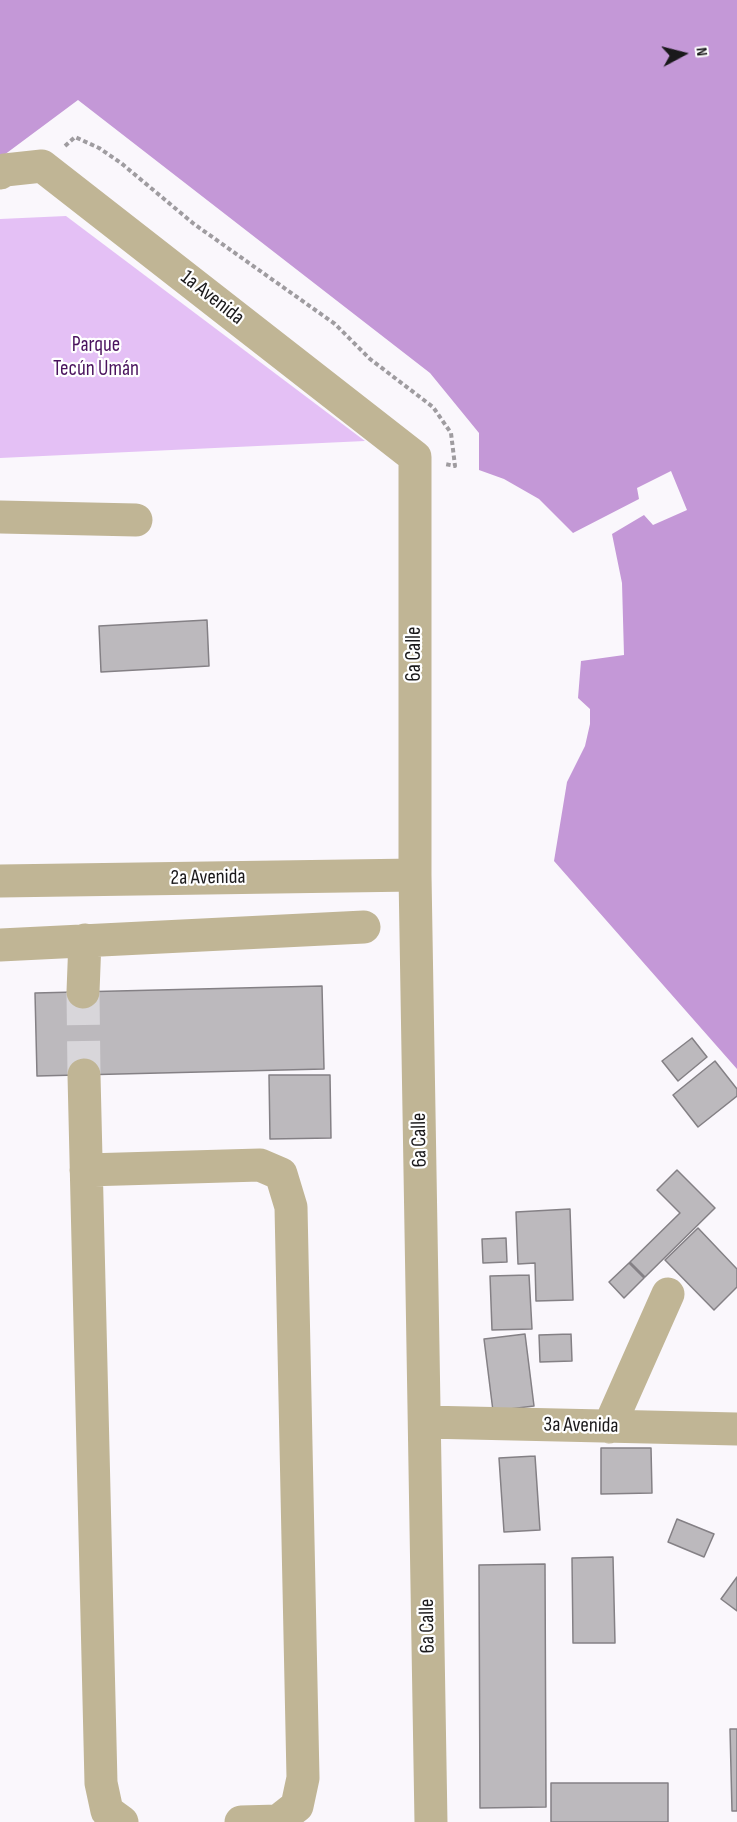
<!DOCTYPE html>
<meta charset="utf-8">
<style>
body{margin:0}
#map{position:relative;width:737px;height:1822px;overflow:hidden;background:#faf7fc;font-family:"Sofia Sans Condensed",sans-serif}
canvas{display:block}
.north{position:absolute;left:653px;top:24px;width:60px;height:60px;-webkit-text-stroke:4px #fff;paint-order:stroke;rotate:83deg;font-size:16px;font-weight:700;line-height:24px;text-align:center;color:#1a191b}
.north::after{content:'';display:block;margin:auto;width:21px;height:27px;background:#1a191b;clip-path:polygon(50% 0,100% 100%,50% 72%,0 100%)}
</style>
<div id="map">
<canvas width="737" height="1822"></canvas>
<div class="north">N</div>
</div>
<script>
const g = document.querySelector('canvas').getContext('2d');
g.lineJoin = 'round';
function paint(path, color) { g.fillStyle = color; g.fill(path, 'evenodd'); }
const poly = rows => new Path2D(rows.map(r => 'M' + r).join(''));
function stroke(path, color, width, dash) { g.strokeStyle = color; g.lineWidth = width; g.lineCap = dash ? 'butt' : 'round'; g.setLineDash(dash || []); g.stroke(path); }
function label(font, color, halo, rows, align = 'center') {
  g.font = font + ' "Sofia Sans Condensed",sans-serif'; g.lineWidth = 4.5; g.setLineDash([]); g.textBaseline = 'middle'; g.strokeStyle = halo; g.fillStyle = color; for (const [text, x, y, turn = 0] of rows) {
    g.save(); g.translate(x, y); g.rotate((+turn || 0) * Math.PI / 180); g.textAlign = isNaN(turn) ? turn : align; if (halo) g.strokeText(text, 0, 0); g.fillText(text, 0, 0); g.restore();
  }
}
const green = poly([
 [66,216,365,441,0,458,0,219]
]);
const water = poly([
 [0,0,737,0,737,1069,554,861,567,782,585,746,590,724,590,709,578,698,581,661,624,655,622,583,612,534,644,515,653,525,687,510,671,471,637,488,639,499,573,533,539,499,504,479,479,470,479,433,430,373,78,100,0,158]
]);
const building = poly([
 [207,620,209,666,101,672,99,626,207,620],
 [322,986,324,1069,37,1076,35,993,322,986],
 [692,1038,707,1057,678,1081,662,1061,692,1038],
 [715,1061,737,1089,737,1096,698,1127,673,1095,715,1061],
 [269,1075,330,1075,331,1138,270,1139,269,1075],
 [677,1170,715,1208,645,1277,630,1262,680,1213,657,1190,677,1170],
 [570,1209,573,1300,536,1301,535,1263,518,1264,516,1212,570,1209],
 [698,1228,737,1269,737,1287,714,1310,665,1260,698,1228],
 [506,1238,507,1262,483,1263,482,1239,506,1238],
 [629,1263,644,1278,624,1298,609,1282,629,1263],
 [529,1275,532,1329,492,1330,490,1276,529,1275],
 [525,1334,534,1406,493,1411,484,1339,525,1334],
 [571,1334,572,1361,540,1362,539,1335,571,1334],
 [601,1448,651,1448,652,1493,601,1494,601,1448],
 [535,1456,540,1530,504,1532,499,1458,535,1456],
 [677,1519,714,1534,704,1557,668,1542,677,1519],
 [613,1557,615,1643,573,1643,572,1558,613,1557],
 [545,1564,546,1807,480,1808,479,1565,545,1564],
 [737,1577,737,1611,721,1599,737,1577],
 [730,1729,737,1729,737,1811,732,1811,730,1729],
 [551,1783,668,1783,668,1822,551,1822,551,1783]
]);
const minorTunnel = poly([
 [83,992,84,1075]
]);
const path = poly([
 [65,146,75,137,99,148,121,163,194,224,335,324,370,359,433,407,451,433,455,466,445,464]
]);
const minor = poly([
 [0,173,5,170,42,166,415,457,415,875,431,1822],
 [0,517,136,520],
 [0,881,415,875],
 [0,945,364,927],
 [83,992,85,940],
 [84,1075,101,1783,107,1811,122,1822],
 [86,1170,260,1165,281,1174,291,1207,303,1778,297,1806,278,1821,241,1822],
 [425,1422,737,1429],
 [609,1427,668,1294]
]);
const streetNames = [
 ["1a Avenida",212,298,38],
 ["6a Calle",415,654,-90],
 ["2a Avenida",208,878,-1],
 ["6a Calle",420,1140,-91],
 ["3a Avenida",581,1426,1],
 ["6a Calle",428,1626,-91]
];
const parkNames = [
 ["Parque",96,346],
 ["Tecún Umán",96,370]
];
paint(green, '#e4c0f5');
paint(water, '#c498d7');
paint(building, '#bcb9bd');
stroke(building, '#848085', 1.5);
stroke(minorTunnel, '#d8d6da', 33, [33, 16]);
stroke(path, '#9f9ca0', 4, [4.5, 3]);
stroke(minor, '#c0b595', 33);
label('21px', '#1a191b', '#fff', streetNames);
label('21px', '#4a135e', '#fff', parkNames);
</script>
